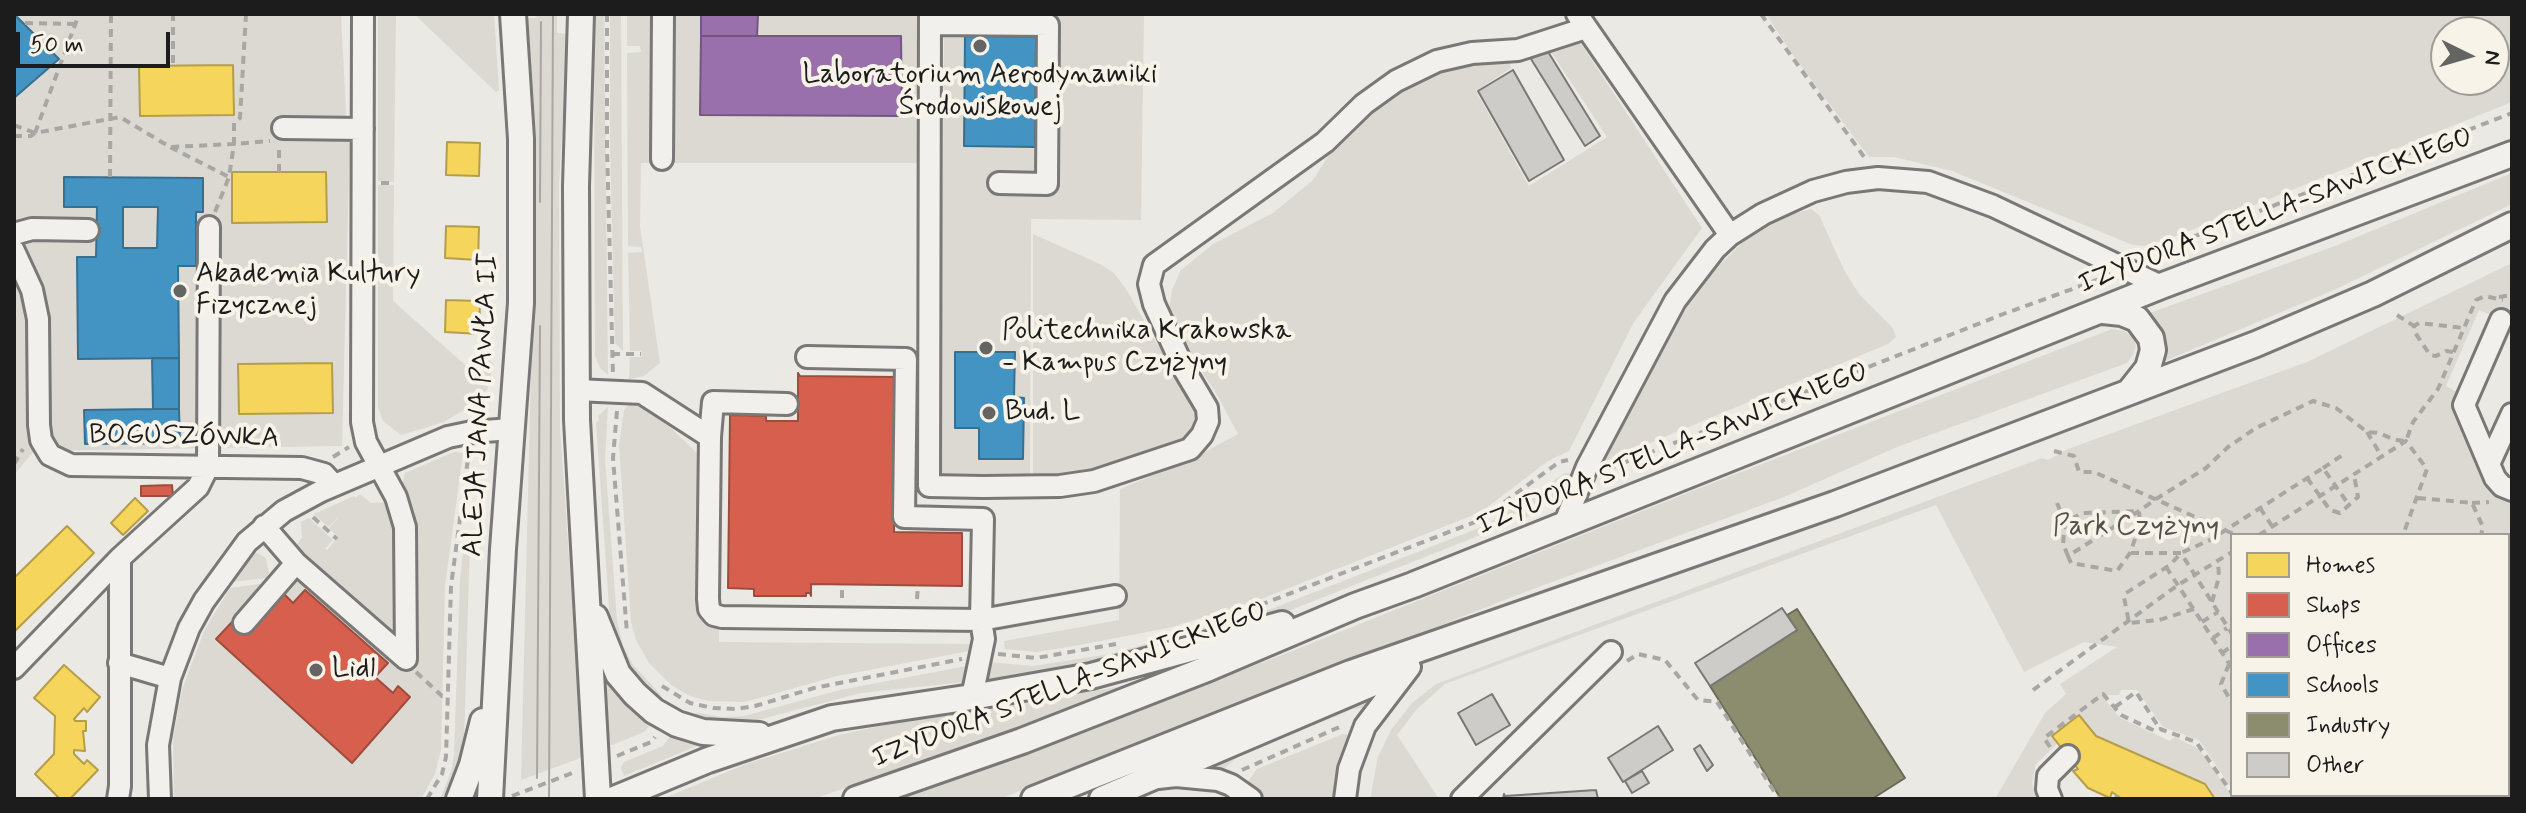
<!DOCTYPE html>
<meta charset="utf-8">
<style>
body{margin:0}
#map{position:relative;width:2526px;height:813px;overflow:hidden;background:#eae9e4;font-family:Mynerve,sans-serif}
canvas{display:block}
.frame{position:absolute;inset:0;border:16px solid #1c1c1c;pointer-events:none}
.legend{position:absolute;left:2230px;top:533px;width:280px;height:264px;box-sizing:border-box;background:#f7f3e8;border:2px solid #9f9d96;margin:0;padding:10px 14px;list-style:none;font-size:24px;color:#1c1c1c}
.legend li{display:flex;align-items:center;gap:16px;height:40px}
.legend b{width:40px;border:2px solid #9f9d96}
.north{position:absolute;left:2430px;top:16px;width:80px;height:80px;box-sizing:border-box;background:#f7f3e8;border:2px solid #9f9d96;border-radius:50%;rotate:95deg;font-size:22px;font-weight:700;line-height:32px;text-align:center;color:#1c1c1c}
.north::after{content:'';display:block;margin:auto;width:28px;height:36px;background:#646462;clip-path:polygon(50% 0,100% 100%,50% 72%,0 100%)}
.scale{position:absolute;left:16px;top:32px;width:154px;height:36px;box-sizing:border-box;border:4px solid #1c1c1c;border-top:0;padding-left:10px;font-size:24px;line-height:28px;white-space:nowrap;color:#1c1c1c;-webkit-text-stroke:6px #f7f3e8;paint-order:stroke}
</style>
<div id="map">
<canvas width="2526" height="813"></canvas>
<div class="frame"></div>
<ul class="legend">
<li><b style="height:22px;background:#f6d55c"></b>Homes</li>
<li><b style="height:22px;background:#d6604d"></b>Shops</li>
<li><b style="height:22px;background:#9970ab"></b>Offices</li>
<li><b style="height:22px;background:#4393c3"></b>Schools</li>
<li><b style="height:22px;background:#8c8c6e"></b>Industry</li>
<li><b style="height:22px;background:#cdccc9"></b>Other</li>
</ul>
<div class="north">N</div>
<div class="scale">50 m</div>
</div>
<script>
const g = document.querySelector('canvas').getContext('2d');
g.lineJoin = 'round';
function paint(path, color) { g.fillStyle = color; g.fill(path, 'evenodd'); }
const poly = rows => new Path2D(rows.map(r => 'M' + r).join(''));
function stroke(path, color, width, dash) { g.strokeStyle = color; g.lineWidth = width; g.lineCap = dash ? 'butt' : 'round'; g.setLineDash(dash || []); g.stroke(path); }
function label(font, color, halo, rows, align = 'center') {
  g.font = font + ' Mynerve,sans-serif'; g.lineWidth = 8; g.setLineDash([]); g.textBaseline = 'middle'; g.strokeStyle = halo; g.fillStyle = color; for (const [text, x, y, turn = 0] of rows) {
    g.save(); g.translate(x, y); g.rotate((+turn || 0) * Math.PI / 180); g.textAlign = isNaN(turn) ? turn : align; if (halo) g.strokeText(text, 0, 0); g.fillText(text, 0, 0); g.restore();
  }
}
const built = poly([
 [14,14,341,14,346,112,344,123,350,137,342,446,34,451,14,475],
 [378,14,396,14,394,182,378,181],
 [414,14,494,14,499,90,496,92],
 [537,14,557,14,557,33,568,34,559,183,560,428,583,755,578,759,521,780,535,207,533,206,533,130,525,18,536,18],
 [594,14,604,14,608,375,600,368,595,355],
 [610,14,621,14,623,351,615,343,610,148],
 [627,14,917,14,918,163,641,163,640,226,660,363,644,376,629,379,630,357,642,357,641,351,630,351,628,253,642,252,641,247,628,246,627,53,641,52,640,46,627,46],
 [944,14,1144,14,1141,220,1031,219,1030,476,941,475],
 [1766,14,2512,14,2512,102,2164,241,2147,246,2133,245,1952,171,1894,157,1869,157,1795,58],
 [2446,32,2494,32,2494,80,2446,80],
 [1578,39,1702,228,1634,322,1569,451,1548,461,1485,509,1471,516,1261,599,1172,627,1080,645,1037,652,1005,649,1004,641,1119,620,1120,489,1192,459,1238,434,1215,391,1189,354,1169,311,1172,290,1181,270,1213,244,1273,213,1313,180,1337,142,1371,106,1418,78,1453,65,1483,60,1509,60,1511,68,1476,91,1529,186,1607,137,1548,47],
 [2512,173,2512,204,2336,289,2160,363,2159,327,2153,318,2147,314,2335,246],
 [378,185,394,185,393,301,480,378,489,360,494,364,487,390,472,405,444,422,401,435,383,421,378,407],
 [1811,209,1819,215,1844,270,1859,294,1893,328,1896,337,1888,344,1602,463,1601,458,1678,320,1712,273,1745,240,1763,228,1782,217],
 [1033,234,1100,264,1114,273,1126,289,1196,412,1192,434,1182,446,1067,478,1033,476],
 [2512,263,2512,324,2479,310,2446,386,2459,393,2512,497,2512,709,2508,711,2508,535,2232,535,2232,789,2199,740,2163,727,2137,690,2121,690,2119,695,2108,695,2106,701,2120,718,2170,741,2175,737,2199,749,2234,799,2215,799,2205,784,2096,736,2079,716,2053,735,2058,743,2036,764,2032,783,2037,799,1995,799,2045,713,2066,694,2060,684,2117,647,2084,642,2024,672,1936,505,1445,684,1417,709,1397,735,1439,799,1370,799,1378,757,1391,730,1412,703,1436,684,2042,458,2048,460,2068,449,2307,362],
 [2112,329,2124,331,2133,337,2136,346,2133,355,2127,363,1897,447,1784,497,1525,592,1000,799,896,799,991,766,1282,655,1705,486],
 [629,404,643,407,670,427,698,454,698,607,705,622,719,626,719,642,971,644,972,629,976,632,975,650,837,676,745,702,708,701,690,696,671,685,649,663,636,640,631,622,619,445,624,410],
 [608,407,605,459,617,620,623,646,633,665,661,695,663,703,627,668,610,621,596,423,599,420,598,416],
 [454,452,463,453,445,586,441,749,435,774,421,799,174,799,173,739,182,690,204,631,230,588,267,583,302,538,301,522,309,518,333,540,325,549,327,550,338,537,329,528,339,517,328,527,314,514,354,496,356,498,360,494,371,503,410,500,402,488,405,473],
 [1565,473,1574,474,1566,489,1531,515,1286,612,1129,658,984,680,989,662,1033,666,1110,654,1271,609,1474,530,1489,523],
 [465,538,470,538,464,744,449,799,440,799,451,772,454,755,460,578],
 [253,551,266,558,269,573,266,578,232,582,229,581],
 [972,665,965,682,861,693,746,723,718,725,684,716,698,713,722,717,744,716,840,690],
 [603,667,653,722,644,732,612,745,608,745],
 [1124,686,1002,735,813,799,662,799,746,764,839,735,904,721],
 [1377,690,1363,708,1353,709,1237,757,1224,769,1208,765],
 [673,732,704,743,624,776,621,768,624,762,663,746],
 [1343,734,1351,735,1333,799,1264,799,1247,783,1257,769]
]);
const homes = poly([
 [233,65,234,115,140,116,139,66,233,65],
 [447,142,480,143,479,176,446,175,447,142],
 [232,172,326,172,327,222,232,223,232,172],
 [446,226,479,227,478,260,445,258,446,226],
 [446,300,480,301,479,334,445,332,446,300],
 [332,363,333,413,239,414,238,364,332,363],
 [135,498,148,511,123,535,111,523,135,498],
 [67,526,94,553,14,632,14,578,67,526],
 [64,665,100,697,87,712,84,708,74,719,75,721,86,721,86,731,83,731,85,751,74,750,74,754,84,764,87,760,98,770,70,799,60,799,35,774,54,754,55,716,34,698,64,665],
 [2079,715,2096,736,2205,784,2215,799,2122,799,2112,792,2110,798,2088,788,2073,771,2078,769,2052,736,2079,715],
 [2508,754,2512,756,2512,799,2499,795,2508,795,2508,754]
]);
const shops = poly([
 [798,373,800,376,896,377,894,532,962,533,962,586,811,584,811,596,810,593,806,593,806,596,754,596,754,589,728,588,730,415,766,416,766,421,798,421,798,373],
 [172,485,173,496,141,496,141,486,172,485],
 [305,590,388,663,375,677,393,693,398,686,410,697,352,763,216,639,233,621,246,633,283,593,293,603,305,590]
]);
const offices = poly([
 [701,14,758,14,757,36,701,36,701,14],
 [701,36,901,36,902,116,700,115,701,36]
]);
const schools = poly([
 [14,14,59,59,14,98,14,14],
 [965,36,1036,37,1035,147,964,146,965,36],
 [64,177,203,178,203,212,196,212,196,266,178,266,179,358,78,359,77,257,96,257,97,207,64,207,64,177],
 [123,207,158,207,157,248,123,248,123,207],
 [955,352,1015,352,1014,397,1024,398,1023,459,979,459,979,428,955,428,955,352],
 [152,358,179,358,179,409,153,409,152,358],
 [153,409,179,409,180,443,85,444,84,410,153,409]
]);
const industry = poly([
 [1797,609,1905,778,1872,799,1781,799,1710,686,1797,630,1787,615,1797,609]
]);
const building = poly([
 [1547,50,1600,136,1585,146,1531,59,1547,50],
 [1513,70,1564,160,1529,181,1478,91,1513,70],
 [1782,608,1797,630,1710,686,1695,663,1782,608],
 [1492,694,1510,725,1476,745,1458,713,1492,694],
 [1658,726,1673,750,1623,782,1608,758,1658,726],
 [1700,745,1713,765,1707,771,1694,749,1700,745],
 [1642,771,1649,783,1632,793,1625,781,1642,771],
 [1596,790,1598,799,1503,799,1504,794,1505,796,1596,790]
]);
const path = poly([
 [246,14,240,118,234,123,234,144,270,141],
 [607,14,607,148,613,375],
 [1761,14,1867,161],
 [25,23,75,24],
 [173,63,173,14],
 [14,125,35,133],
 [35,133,79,14],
 [14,136,31,136,35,133,120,117,170,147,234,144,229,177,170,147],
 [279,172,279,147],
 [110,177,111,14],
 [381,183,394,183],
 [215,212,229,177],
 [2141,253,2154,252,2512,113],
 [2499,297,2512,295],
 [2397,315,2414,326],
 [2453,352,2446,351,2436,356,2430,355,2414,331,2414,326,2419,323,2464,328],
 [612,354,641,354],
 [617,411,613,458,627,633],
 [2367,432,2382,457],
 [2054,451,2074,456,2079,472,2094,472,2236,535],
 [333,457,349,447],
 [14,464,23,449],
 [2323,468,2344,454],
 [1608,469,2006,313,2100,279],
 [2307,478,2330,510,2340,513,2358,497,2354,475],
 [2418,498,2472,503,2483,527,2481,535],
 [2057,503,2065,522],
 [2472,503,2489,502],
 [2260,508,2272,526],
 [313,517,337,539],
 [2259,535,2406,441,2427,469,2403,535],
 [2131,553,2181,553,2232,634],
 [2068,556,2063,544,2065,522,2083,513,2139,511,2140,525,2130,553,2117,571,2071,563,2068,556,2139,511,2156,499,2206,468,2228,447,2256,428,2313,401,2336,408,2367,432,2379,433,2395,440,2406,441,2413,422,2438,389,2476,300,2485,296,2503,300],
 [2166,567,2232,668],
 [2508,570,2512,569],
 [842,598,842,585],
 [917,599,918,585],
 [2212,602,2219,577,2218,562],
 [1260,605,1480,520,1559,462,1568,460],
 [2194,609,2159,620,2129,623,2124,597,2126,593,2170,565,2181,553,2210,540,2323,468,2349,505],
 [2202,622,2218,612],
 [2213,638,2227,628],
 [2222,653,2232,646],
 [998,654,1036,658,1116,644],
 [1627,661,1638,654,1665,660,1698,700,1719,702],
 [2508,661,2512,659],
 [2229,664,2221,684,2232,703],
 [416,672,442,696,448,696],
 [2508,682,2512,680],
 [662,686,690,703,713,708,736,709,755,706,814,688,962,659],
 [2033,690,2178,585,2232,552],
 [1717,702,1779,799],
 [2115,707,2136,692,2160,729],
 [2508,744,2512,737],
 [2050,747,2044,738,2103,694,2121,715,2155,731,2160,729,2196,742,2232,793],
 [617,756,651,742,655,737],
 [1242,770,1344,725],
 [2313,795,2325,799,2331,795],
 [2441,795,2443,799],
 [512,796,575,772],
 [427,799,442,774,446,757,451,586,469,451],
 [2116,799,2117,795],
 [2286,799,2292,795]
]);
const minor = poly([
 [930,14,929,486,983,487,1060,486,1094,481,1190,449,1202,435,1208,421,1207,408,1185,371,1154,304,1149,284,1154,265,1325,142,1364,104,1396,81,1437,61,1472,53,1518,50,1586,28],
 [1577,14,1730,235],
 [930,24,1048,25,1047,184,999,183],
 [283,128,363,129],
 [662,159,663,14],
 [14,234,32,229,88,230],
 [14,251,32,290,38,319,39,425,41,440,50,455,71,465,302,468,324,474,334,485],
 [2501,320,2464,405,2495,478,2502,486,2512,490],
 [576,390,642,393,710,437,708,599,709,609,714,615,722,617,981,620,983,519,904,517,906,359,807,357],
 [710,437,713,402,787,404],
 [2489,464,2512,414],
 [1564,525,1587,467,1675,301,1715,249,1730,235,1763,214,1813,191,1846,182,1878,178,1928,182,1993,206,2161,286],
 [264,526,296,563,406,659,405,527,396,497,366,442,362,422,363,14],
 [120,558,198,487,208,467,209,227],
 [244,623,296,563],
 [119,663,170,678],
 [14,668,120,558,120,786,118,799],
 [972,697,984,639,981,620,1115,596],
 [1158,778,1176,776,1218,780,1231,785,1251,799],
 [160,799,158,745,170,678,189,628,204,601,247,542,284,511,321,491,448,437,472,432,511,429],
 [1345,799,1349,769,1365,726,1410,667],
 [1462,799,1611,652],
 [2051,799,2047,789,2048,776,2068,756]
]);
const major = poly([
 [581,14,576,186,577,420,598,799],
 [2103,311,2122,313,2137,319,2151,338,2153,350,2148,368,2129,392],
 [595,617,618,674,635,694,654,711,677,724,703,732,759,735],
 [459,799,472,765,483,721],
 [490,799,503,549,521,303,521,139,513,14],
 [614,799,708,760,832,718,972,697,1091,676,1282,624],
 [856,799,1022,741,1209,668,1355,606,1413,585,2161,286,2512,154],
 [1034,799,1351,673,1835,504,2256,344,2373,294,2512,225],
 [1102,799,1395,674]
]);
const tram = poly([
 [540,202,541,22],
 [537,778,540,326],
 [549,799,553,14]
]);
const markers = [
 [980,46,8,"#646462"],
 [180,291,8,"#646462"],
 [986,348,8,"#646462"],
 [989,413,8,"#646462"],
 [316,670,8,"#646462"]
];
const poiNames = [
 ["Laboratorium Aerodynamiki",980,76,"center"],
 ["Środowiskowej",980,108,"center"],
 ["Akademia Kultury",196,275],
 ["Fizycznej",196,307],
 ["Politechnika Krakowska",1002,332],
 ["- Kampus Czyżyny",1002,364],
 ["Bud. L",1005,413],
 ["Lidl",332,670]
];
const streetNames = [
 ["IZYDORA STELLA-SAWICKIEGO",2276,212,-21],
 ["ALEJA JANA PAWŁA II",482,405,-87],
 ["BOGUSZÓWKA",184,438,1],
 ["IZYDORA STELLA-SAWICKIEGO",1673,450,-22],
 ["IZYDORA STELLA-SAWICKIEGO",1070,686,-21]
];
const parkNames = [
 ["Park Czyżyny",2136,528]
];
paint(built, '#dbd9d2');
paint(homes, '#f6d55c');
stroke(homes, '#b59e49', 2);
paint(shops, '#d6604d');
stroke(shops, '#9e4c3e', 2);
paint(offices, '#9970ab');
stroke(offices, '#745780', 2);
paint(schools, '#4393c3');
stroke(schools, '#376f91', 2);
paint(industry, '#8c8c6e');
stroke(industry, '#6a6a55', 2);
paint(building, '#cdccc9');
stroke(building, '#797876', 2);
stroke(minor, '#797876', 26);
stroke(major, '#797876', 30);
stroke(path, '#a8a7a4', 4, [8, 6]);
stroke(minor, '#f1f0ec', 20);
stroke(major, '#f1f0ec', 24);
stroke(tram, '#a8a7a4', 2);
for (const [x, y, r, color] of markers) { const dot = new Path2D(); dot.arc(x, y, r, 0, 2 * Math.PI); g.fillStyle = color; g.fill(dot); stroke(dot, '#f7f3e8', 3); }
label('28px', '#1c1c1c', '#f7f3e8', poiNames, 'left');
label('28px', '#1c1c1c', '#f7f3e8', streetNames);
label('28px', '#52514e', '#f7f3e8', parkNames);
</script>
